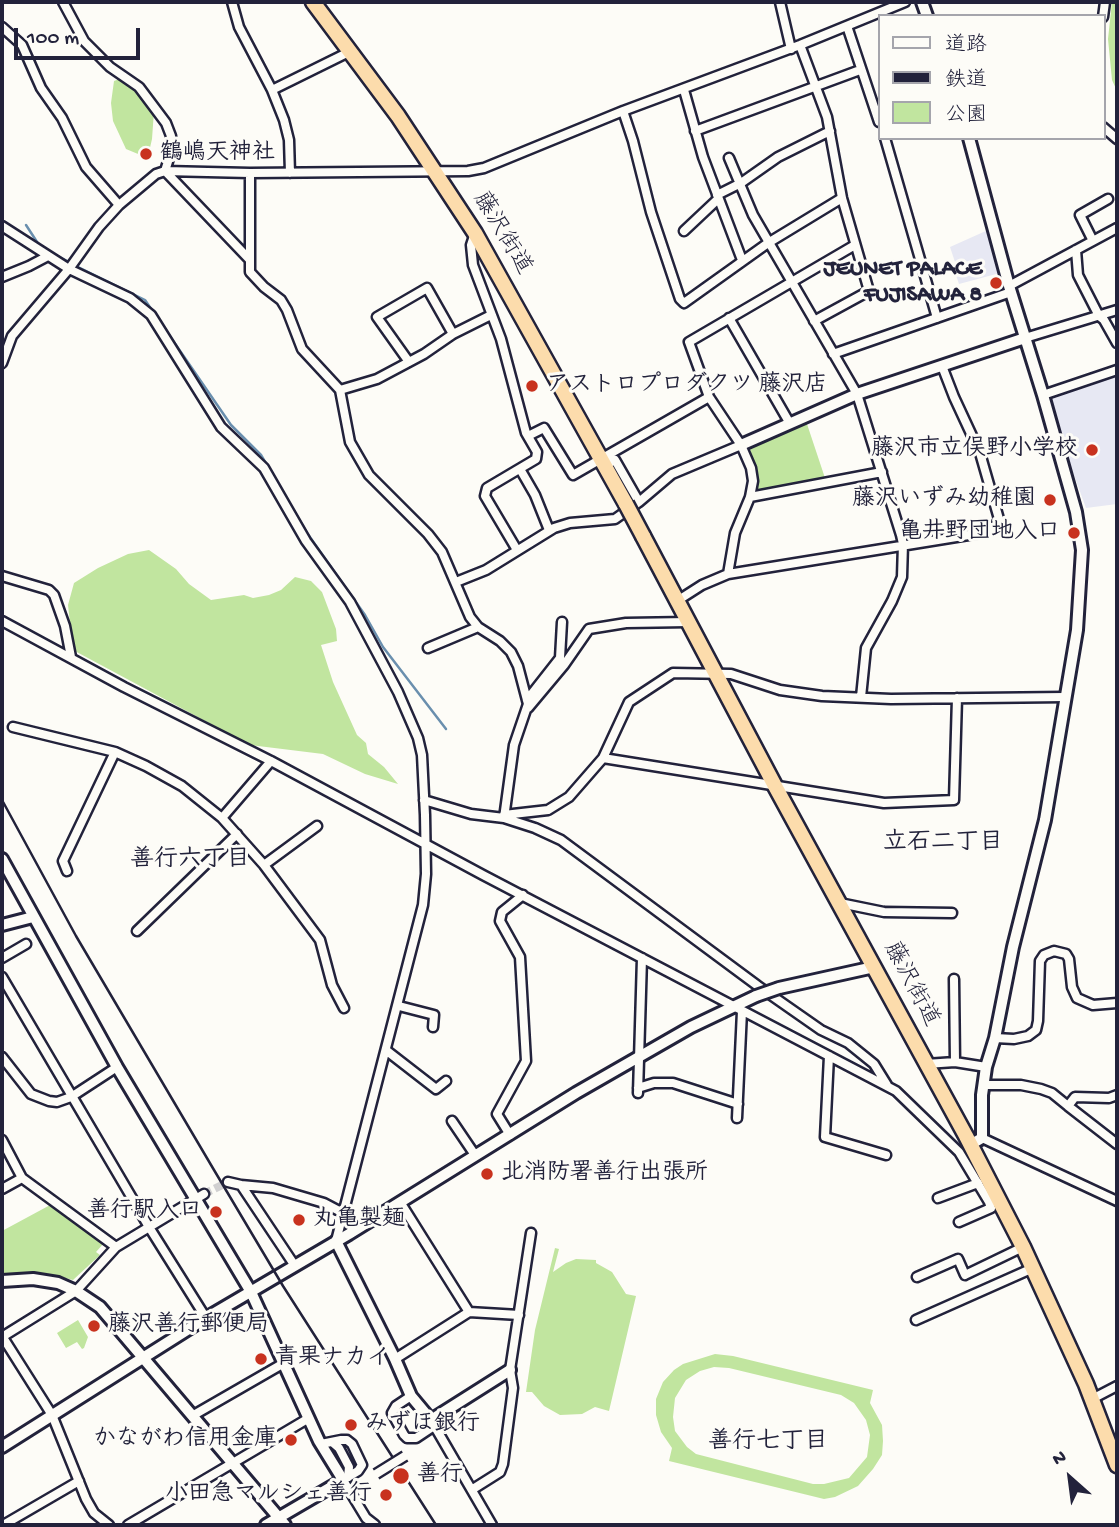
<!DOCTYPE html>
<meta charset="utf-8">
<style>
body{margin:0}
#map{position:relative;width:1119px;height:1527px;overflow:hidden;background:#fdfcf7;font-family:"Gochi Hand","Klee One",sans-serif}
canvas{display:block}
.frame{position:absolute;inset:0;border:4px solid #22223b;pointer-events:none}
.legend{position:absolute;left:878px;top:14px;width:228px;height:126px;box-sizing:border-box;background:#fdfcf7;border:2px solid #a5a5ac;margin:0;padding:9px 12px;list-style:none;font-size:21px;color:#22223b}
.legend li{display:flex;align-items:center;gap:14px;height:35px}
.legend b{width:35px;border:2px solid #a5a5ac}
.north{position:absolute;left:1035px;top:1443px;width:70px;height:70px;-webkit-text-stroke:5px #fdfcf7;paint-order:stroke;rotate:332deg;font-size:19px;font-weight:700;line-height:28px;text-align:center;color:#22223b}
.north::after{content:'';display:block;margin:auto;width:24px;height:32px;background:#22223b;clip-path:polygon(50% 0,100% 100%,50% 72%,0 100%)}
.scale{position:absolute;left:14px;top:28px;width:126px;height:32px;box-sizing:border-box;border:4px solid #22223b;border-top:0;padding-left:9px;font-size:21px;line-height:24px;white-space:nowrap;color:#22223b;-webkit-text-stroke:5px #fdfcf7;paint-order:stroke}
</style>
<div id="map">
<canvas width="1119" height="1527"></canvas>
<div class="frame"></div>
<ul class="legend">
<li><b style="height:9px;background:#fdfcf7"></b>道路</li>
<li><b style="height:9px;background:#22223b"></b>鉄道</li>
<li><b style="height:19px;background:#c1e59f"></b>公園</li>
</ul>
<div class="north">N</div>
<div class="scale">100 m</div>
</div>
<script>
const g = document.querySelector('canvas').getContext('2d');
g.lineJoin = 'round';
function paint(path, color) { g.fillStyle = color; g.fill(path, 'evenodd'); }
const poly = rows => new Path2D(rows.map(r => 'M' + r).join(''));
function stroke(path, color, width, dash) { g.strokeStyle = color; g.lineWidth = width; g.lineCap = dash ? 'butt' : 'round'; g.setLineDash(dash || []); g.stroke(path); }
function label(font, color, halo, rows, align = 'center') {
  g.font = font + ' "Gochi Hand","Klee One",sans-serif'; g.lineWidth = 6; g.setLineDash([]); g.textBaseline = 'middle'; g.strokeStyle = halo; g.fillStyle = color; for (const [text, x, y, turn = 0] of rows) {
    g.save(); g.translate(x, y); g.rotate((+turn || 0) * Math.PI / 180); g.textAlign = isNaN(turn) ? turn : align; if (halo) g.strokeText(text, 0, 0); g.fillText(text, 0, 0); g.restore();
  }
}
const built = poly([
 [988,230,1000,273,959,284,956,275,958,271,950,247],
 [1117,372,1117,504,1086,508,1071,467,1063,433,1061,432,1050,395]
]);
const green = poly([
 [1112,2,1117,2,1117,91,1112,80,1108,39],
 [122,78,139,83,154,111,152,139,149,152,138,154,126,149,113,121,111,103,114,81],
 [805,418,825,478,756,491,756,472,748,442],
 [149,550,176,569,189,584,211,600,244,595,253,598,269,595,281,590,295,577,311,581,322,592,336,629,337,641,321,645,333,682,357,735,366,743,368,754,384,767,398,784,365,774,323,754,250,745,73,650,68,605,74,583,98,568,128,554],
 [52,1204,104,1243,96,1252,100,1255,73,1280,45,1273,2,1275,2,1231],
 [555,1248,559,1249,553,1272,566,1263,576,1259,596,1260,596,1263,612,1272,626,1294,636,1296,609,1411,595,1407,582,1414,560,1415,544,1406,532,1392,526,1392,535,1330],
 [78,1320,88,1337,84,1348,82,1349,77,1342,66,1348,57,1333],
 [715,1354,733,1356,873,1390,870,1403,882,1425,883,1441,882,1455,873,1469,858,1486,835,1497,824,1499,669,1461,672,1448,661,1432,656,1415,656,1399,663,1382,674,1370,683,1364],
 [714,1367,729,1368,841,1395,854,1403,866,1420,870,1435,867,1457,849,1478,824,1484,813,1484,696,1454,687,1447,675,1431,673,1417,675,1398,686,1380,700,1371]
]);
const stream = poly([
 [26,225,39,245],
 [50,252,69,262],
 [76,266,145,300,231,425,261,455,307,533,365,615,383,647,446,729]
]);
const streetTunnel = poly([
 [204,1194,228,1182]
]);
const street = poly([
 [63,2,84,41,110,67,139,87,166,123,171,136,171,152,165,171,249,259],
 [232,2,239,27,272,90,284,120,289,140,290,173],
 [780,2,791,49],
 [1103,17,1105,2],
 [847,26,879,122],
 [2,27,22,45,41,88,62,118,86,167,119,205],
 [800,45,827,117,842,198,869,291,814,321],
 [272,90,351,51],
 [684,90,703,157,742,260],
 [623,111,633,141,651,212,680,299,684,303,768,243,842,198],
 [1103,127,1117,139],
 [695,131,860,70],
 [885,138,937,318],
 [729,158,753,215,857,394,901,535,903,544,902,577,892,601,866,648,861,697],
 [250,173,250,272,264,287,281,300,287,310,302,349,340,390,350,442,369,475,428,534,442,552,470,617,478,627,500,641,511,652,518,666,528,704,514,745,504,818],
 [717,195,741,183,778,157,830,131],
 [2,226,69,269,130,298,151,315,221,427,264,468,306,541,350,602,398,692,418,738,422,755,425,815,426,874,423,905,336,1241],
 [684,231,718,199],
 [475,233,471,245,473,265,501,339,526,433,537,452,536,459,487,488,485,496,517,550],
 [1093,241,1080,215,1108,199],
 [1076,250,1078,275,1099,316,1104,320,1117,343],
 [2,277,29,266,48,256],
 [1009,286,1117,228],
 [729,318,789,422],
 [1025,338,1117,310],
 [833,354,1011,292],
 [409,362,377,317,427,288,453,334],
 [2,363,12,336,69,269,99,227,119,205,156,174,165,171,250,173,468,171,484,168,623,111,800,45,905,2],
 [340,390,377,379,424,354,453,334,491,315],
 [1043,395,1117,370],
 [528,436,544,428,573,475,709,397],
 [604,466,615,460,639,502],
 [520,469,535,495,549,530],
 [750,497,882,472],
 [728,574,981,533,995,527,999,519,980,453,954,397,942,366],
 [2,576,49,590,54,595,65,626,71,657],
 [456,582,486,570,554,528,570,523,615,519,639,502,672,474,741,445],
 [677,601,702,585,728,574,735,533,750,497,753,481,751,468,741,445,709,397,689,342,855,245],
 [2,621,124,687,271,761,483,875,896,1091,959,1152,989,1202,998,1197],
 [428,648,478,627],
 [527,700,560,658,562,622],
 [528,708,564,665,589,629,626,623,688,622],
 [13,727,115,752,146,766,182,786,222,818,264,865,320,940,332,985,344,1008],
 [603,758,884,803,954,800,957,698],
 [424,800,471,814,504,818,535,828,561,840,758,986,821,1030,848,1043,874,1064,887,1085],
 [504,815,548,810,569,797,603,758,629,702,673,673,731,674,780,690,822,696,891,699,1065,697],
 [222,818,271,761],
 [264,865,317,826],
 [67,871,63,861,115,752],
 [840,903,884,912,952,913],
 [137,931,237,834],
 [2,958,26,944],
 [2,977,149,1227,206,1318],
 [954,979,955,1062],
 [399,1006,434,1015,433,1027],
 [995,1038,1014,1039,1028,1036,1036,1030,1038,1021,1040,961,1044,955,1054,951,1066,954,1069,959,1072,987,1077,998,1093,1005,1117,1003],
 [387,1051,436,1089,446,1081],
 [829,1056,825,1137,886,1155],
 [2,1057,31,1094,49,1101,57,1102,71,1097,117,1067],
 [926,1064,955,1062,986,1067],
 [983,1085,1021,1085,1041,1089,1052,1093,1068,1106],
 [638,1088,654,1083,673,1083,738,1104],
 [638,1093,642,958],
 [1117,1095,1109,1098,1075,1097,1068,1106,1117,1144],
 [737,1118,742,1011],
 [452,1121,475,1155],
 [510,1135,497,1114,526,1061,520,957,500,921,502,912,523,895],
 [982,1138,1117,1201],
 [2,1140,22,1178,116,1247],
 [228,1182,241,1185],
 [2,1189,22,1178],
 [938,1198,978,1183],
 [400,1202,469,1312],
 [959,1222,991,1208,989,1202],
 [295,1266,241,1185,273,1188,324,1203,343,1213],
 [917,1277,958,1259,965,1275,1023,1247],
 [916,1320,1033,1268],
 [2,1336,52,1415,86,1499,94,1513,109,1525],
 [2,1337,76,1291,116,1247,204,1194],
 [395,1359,469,1312,519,1315],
 [411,1396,396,1406,392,1413,404,1435,407,1438,416,1438,434,1426],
 [1092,1399,1117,1386],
 [192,1416,284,1363],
 [431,1420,492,1525],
 [332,1442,339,1448,349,1467,348,1477],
 [321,1444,341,1440,347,1440,352,1444,362,1465,358,1471,343,1480,366,1518,375,1525],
 [473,1489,500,1472,503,1464,513,1388,510,1370,531,1233],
 [5,1524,79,1481],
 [128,1525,309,1418]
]);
const secondary = poly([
 [922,2,927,16],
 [969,138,1009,286,1043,395,1076,512,1082,550,1077,630,1045,820,1013,947,995,1038,986,1067,982,1095,982,1138,970,1145],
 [741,445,857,394,1025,338],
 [2,859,117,1067,251,1292,319,1441,343,1480,266,1525],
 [2,925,33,917],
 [779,988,874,967],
 [336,1241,395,1359,411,1396,431,1420,510,1370],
 [2,1281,33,1279,58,1283,76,1291,100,1307,285,1525],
 [2,1447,206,1318,349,1234,576,1093,691,1027,756,996]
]);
const highway = poly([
 [313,2,398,116,475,233,626,504],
 [643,536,775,786,966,1136,1023,1247,1086,1384,1117,1465]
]);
const rail = poly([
 [2,800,76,936,214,1170,283,1286,436,1525]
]);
const streetBridge = poly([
 [376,1474,405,1456]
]);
const secondaryBridge = poly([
 [756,996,779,988]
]);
const highwayBridge = poly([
 [626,504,643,536]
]);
const markers = [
 [146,154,7,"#c8321e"],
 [996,283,7,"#c8321e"],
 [532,386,7,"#c8321e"],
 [1092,450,7,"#c8321e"],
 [1050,500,7,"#c8321e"],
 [1074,533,7,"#c8321e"],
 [487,1174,7,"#c8321e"],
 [216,1212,7,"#c8321e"],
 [299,1220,7,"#c8321e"],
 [94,1326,7,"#c8321e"],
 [261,1359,7,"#c8321e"],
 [351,1425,7,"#c8321e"],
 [291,1440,7,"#c8321e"],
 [401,1476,9,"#c8321e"],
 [386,1495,7,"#c8321e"]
];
const poiNames = [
 ["鶴嶋天神社",160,154],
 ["JEUNET PALACE",982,270,"right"],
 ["FUJISAWA 8",982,296,"right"],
 ["アストロプロダクツ 藤沢店",546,386],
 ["藤沢市立俣野小学校",1078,450,"right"],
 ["藤沢いずみ幼稚園",1036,500,"right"],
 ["亀井野団地入口",1060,533,"right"],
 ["北消防署善行出張所",501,1174],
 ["善行駅入口",202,1212,"right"],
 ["丸亀製麺",313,1220],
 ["藤沢善行郵便局",108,1326],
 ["青果ナカイ",275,1359],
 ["みずほ銀行",365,1425],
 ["かながわ信用金庫",277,1440,"right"],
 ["善行",417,1476],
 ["小田急マルシェ善行",372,1495,"right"]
];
const streetNames = [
 ["藤沢街道",501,234,59],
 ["藤沢街道",910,985,62]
];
const neighbourhoodNames = [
 ["立石二丁目",943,844],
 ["善行六丁目",190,861],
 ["善行七丁目",768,1443]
];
paint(built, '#e7e8f3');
paint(green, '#c1e59f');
stroke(stream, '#6a8fae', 2.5);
stroke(streetTunnel, '#d1d0d1', 8, [8, 4]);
stroke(street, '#22223b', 13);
stroke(secondary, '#22223b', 16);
stroke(highway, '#22223b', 19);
stroke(street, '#fdfcf7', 8);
stroke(secondary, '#fdfcf7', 10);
stroke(highway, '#fcdcac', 14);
stroke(rail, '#22223b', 2.5);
stroke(streetBridge, '#22223b', 13, []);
stroke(secondaryBridge, '#22223b', 16, []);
stroke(highwayBridge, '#22223b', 19, []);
stroke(streetBridge, '#fdfcf7', 8);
stroke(secondaryBridge, '#fdfcf7', 10);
stroke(highwayBridge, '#fcdcac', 14);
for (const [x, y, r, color] of markers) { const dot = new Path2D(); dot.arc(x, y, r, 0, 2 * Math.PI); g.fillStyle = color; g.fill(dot); stroke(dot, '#fdfcf7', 2.5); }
label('bold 23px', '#22223b', '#fdfcf7', poiNames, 'left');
label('23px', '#22223b', '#fdfcf7', streetNames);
label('bold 24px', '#22223b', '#fdfcf7', neighbourhoodNames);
</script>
